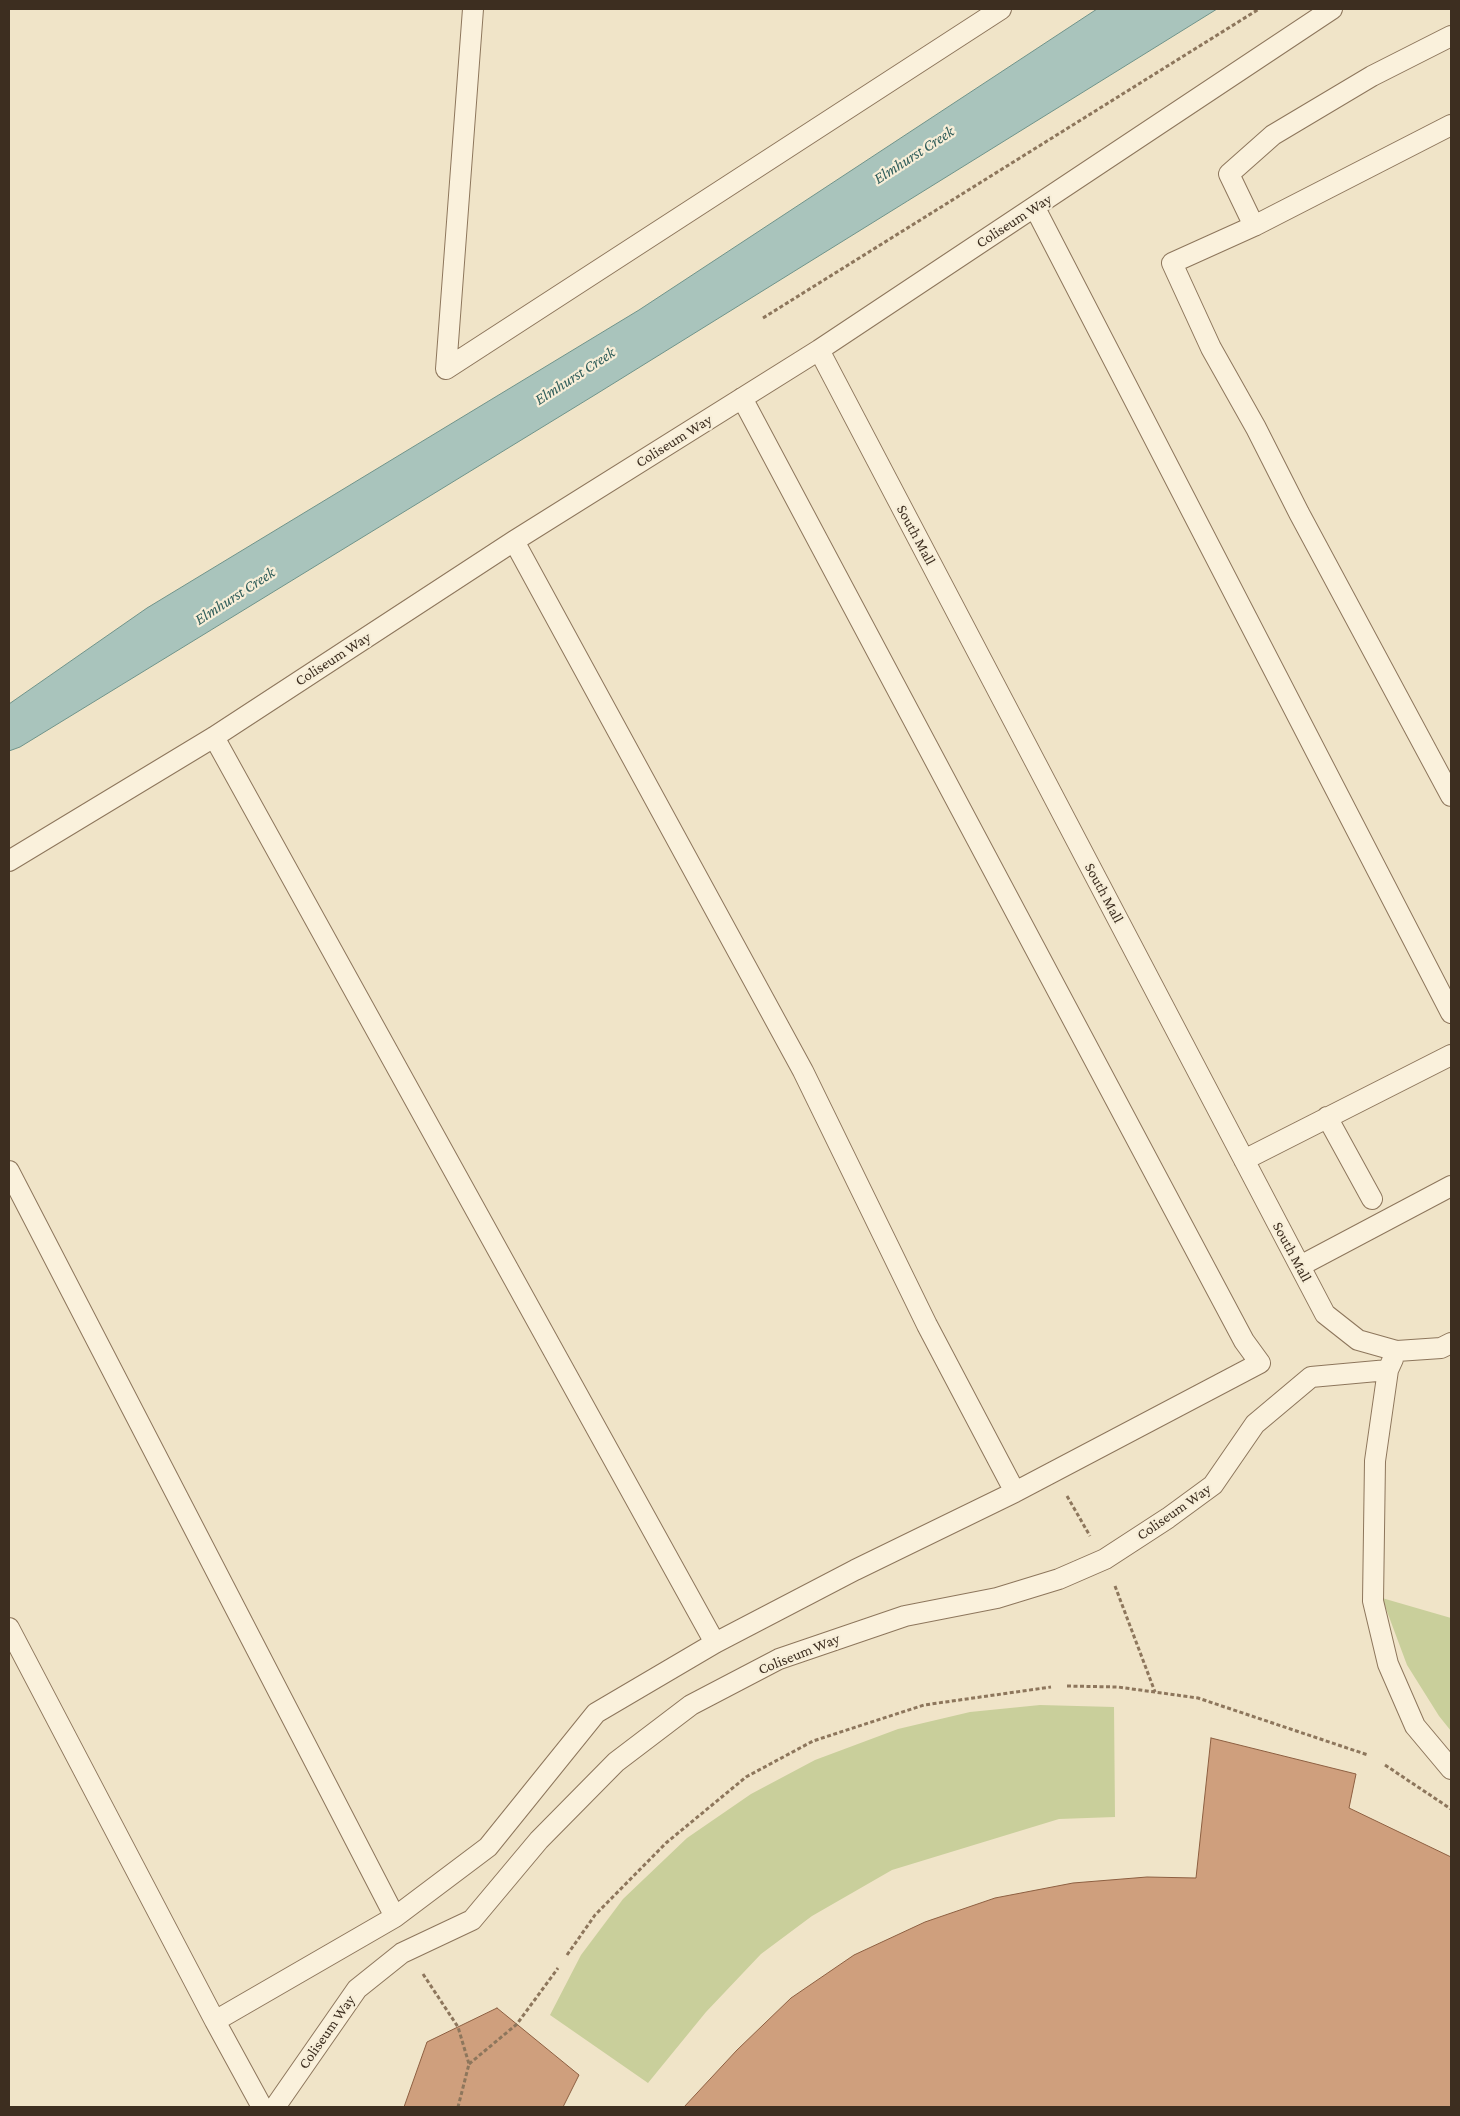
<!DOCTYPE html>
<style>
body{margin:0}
#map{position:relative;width:1460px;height:2116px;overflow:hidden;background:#f0e4c8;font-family:"Crimson Pro",serif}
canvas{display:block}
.frame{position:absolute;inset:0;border:10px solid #3d2e20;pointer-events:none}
</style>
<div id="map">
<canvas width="1460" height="2116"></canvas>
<div class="frame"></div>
</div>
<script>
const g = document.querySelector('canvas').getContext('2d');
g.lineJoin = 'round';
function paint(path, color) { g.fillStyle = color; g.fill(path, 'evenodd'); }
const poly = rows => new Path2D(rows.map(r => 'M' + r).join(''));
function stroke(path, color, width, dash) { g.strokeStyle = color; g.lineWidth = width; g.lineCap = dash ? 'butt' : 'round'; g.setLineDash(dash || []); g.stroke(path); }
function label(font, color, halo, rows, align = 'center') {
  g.font = font + ' "Crimson Pro",serif'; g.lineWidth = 4.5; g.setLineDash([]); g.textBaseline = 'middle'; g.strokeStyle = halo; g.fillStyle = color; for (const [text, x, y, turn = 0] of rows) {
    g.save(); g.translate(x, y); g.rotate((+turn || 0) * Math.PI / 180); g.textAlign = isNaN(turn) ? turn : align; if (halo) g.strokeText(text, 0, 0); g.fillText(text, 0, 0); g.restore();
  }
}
const green = poly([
 [1382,1598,1451,1618,1451,1731,1439,1716,1407,1665],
 [1040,1705,1114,1707,1115,1817,1059,1819,892,1870,812,1916,761,1954,706,2012,648,2083,550,2015,581,1955,623,1899,687,1838,751,1794,815,1760,898,1729,970,1712]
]);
const water = poly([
 [1097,9,1217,9,598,393,20,747,9,751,9,704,147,608,639,310,1097,9]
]);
const building = poly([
 [1211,1738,1356,1774,1349,1808,1451,1857,1451,2107,684,2107,737,2050,791,1998,854,1955,925,1922,995,1898,1073,1883,1147,1877,1196,1878,1211,1738],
 [497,2008,579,2075,563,2107,404,2107,427,2042,497,2008]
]);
const path = poly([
 [763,318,1259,9],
 [1067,1496,1090,1536],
 [1115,1586,1155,1692],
 [1067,1686,1118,1687,1198,1698,1368,1755],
 [1385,1765,1451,1809],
 [567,1955,595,1915,666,1843,746,1777,813,1741,924,1705,1051,1687],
 [423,1974,458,2027,469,2064,458,2107],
 [469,2064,517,2024,558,1968]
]);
const lane = poly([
 [473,9,446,369,1001,9],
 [1451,125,1254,226,1172,263,1211,348,1256,428,1299,513,1451,796],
 [1035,208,1451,1013],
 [1254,226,1229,174,1273,135,1372,76,1451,36],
 [819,350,1325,1314,1358,1340,1397,1351,1441,1348,1451,1343],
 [514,541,803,1071,927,1325,1015,1492],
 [214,737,715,1643],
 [9,861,214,737,514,541,819,350,1332,9],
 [1327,1117,1372,1199],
 [1244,1160,1451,1055],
 [9,1171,395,1917,488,1847,596,1713,715,1643,855,1570,1015,1492,1260,1363,1244,1341,742,398],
 [1300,1266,1451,1186],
 [1393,1359,1388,1370,1375,1461,1373,1601,1388,1664,1415,1726,1451,1769],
 [9,1628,215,2021,395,1917],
 [215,2021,262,2107],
 [275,2107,357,1989,402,1953,472,1920,539,1840,616,1762,691,1705,779,1659,905,1616,997,1598,1059,1579,1105,1559,1168,1518,1213,1485,1255,1424,1311,1377,1388,1370]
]);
const streetNames = [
 ["Coliseum Way",1014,221,-33],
 ["Coliseum Way",674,441,-32],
 ["South Mall",916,535,62],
 ["Coliseum Way",333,659,-33],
 ["South Mall",1104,893,62],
 ["South Mall",1292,1252,62],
 ["Coliseum Way",1174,1512,-35],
 ["Coliseum Way",799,1654,-22],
 ["Coliseum Way",327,2032,-55]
];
const waterNames = [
 ["Elmhurst Creek",914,155,-33],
 ["Elmhurst Creek",575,376,-33],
 ["Elmhurst Creek",235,596,-33]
];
paint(green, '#c9cf9b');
paint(water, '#a9c4bc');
stroke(water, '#6f938a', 1);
paint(building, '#cf9f7d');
stroke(building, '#8d5f41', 1);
stroke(lane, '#8d765c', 22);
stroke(path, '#8d765c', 3, [4, 2.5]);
stroke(lane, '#faf1dc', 20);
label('15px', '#3d2e20', '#f7eed8', streetNames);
label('italic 16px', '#2f5d5a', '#f7eed8', waterNames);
</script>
